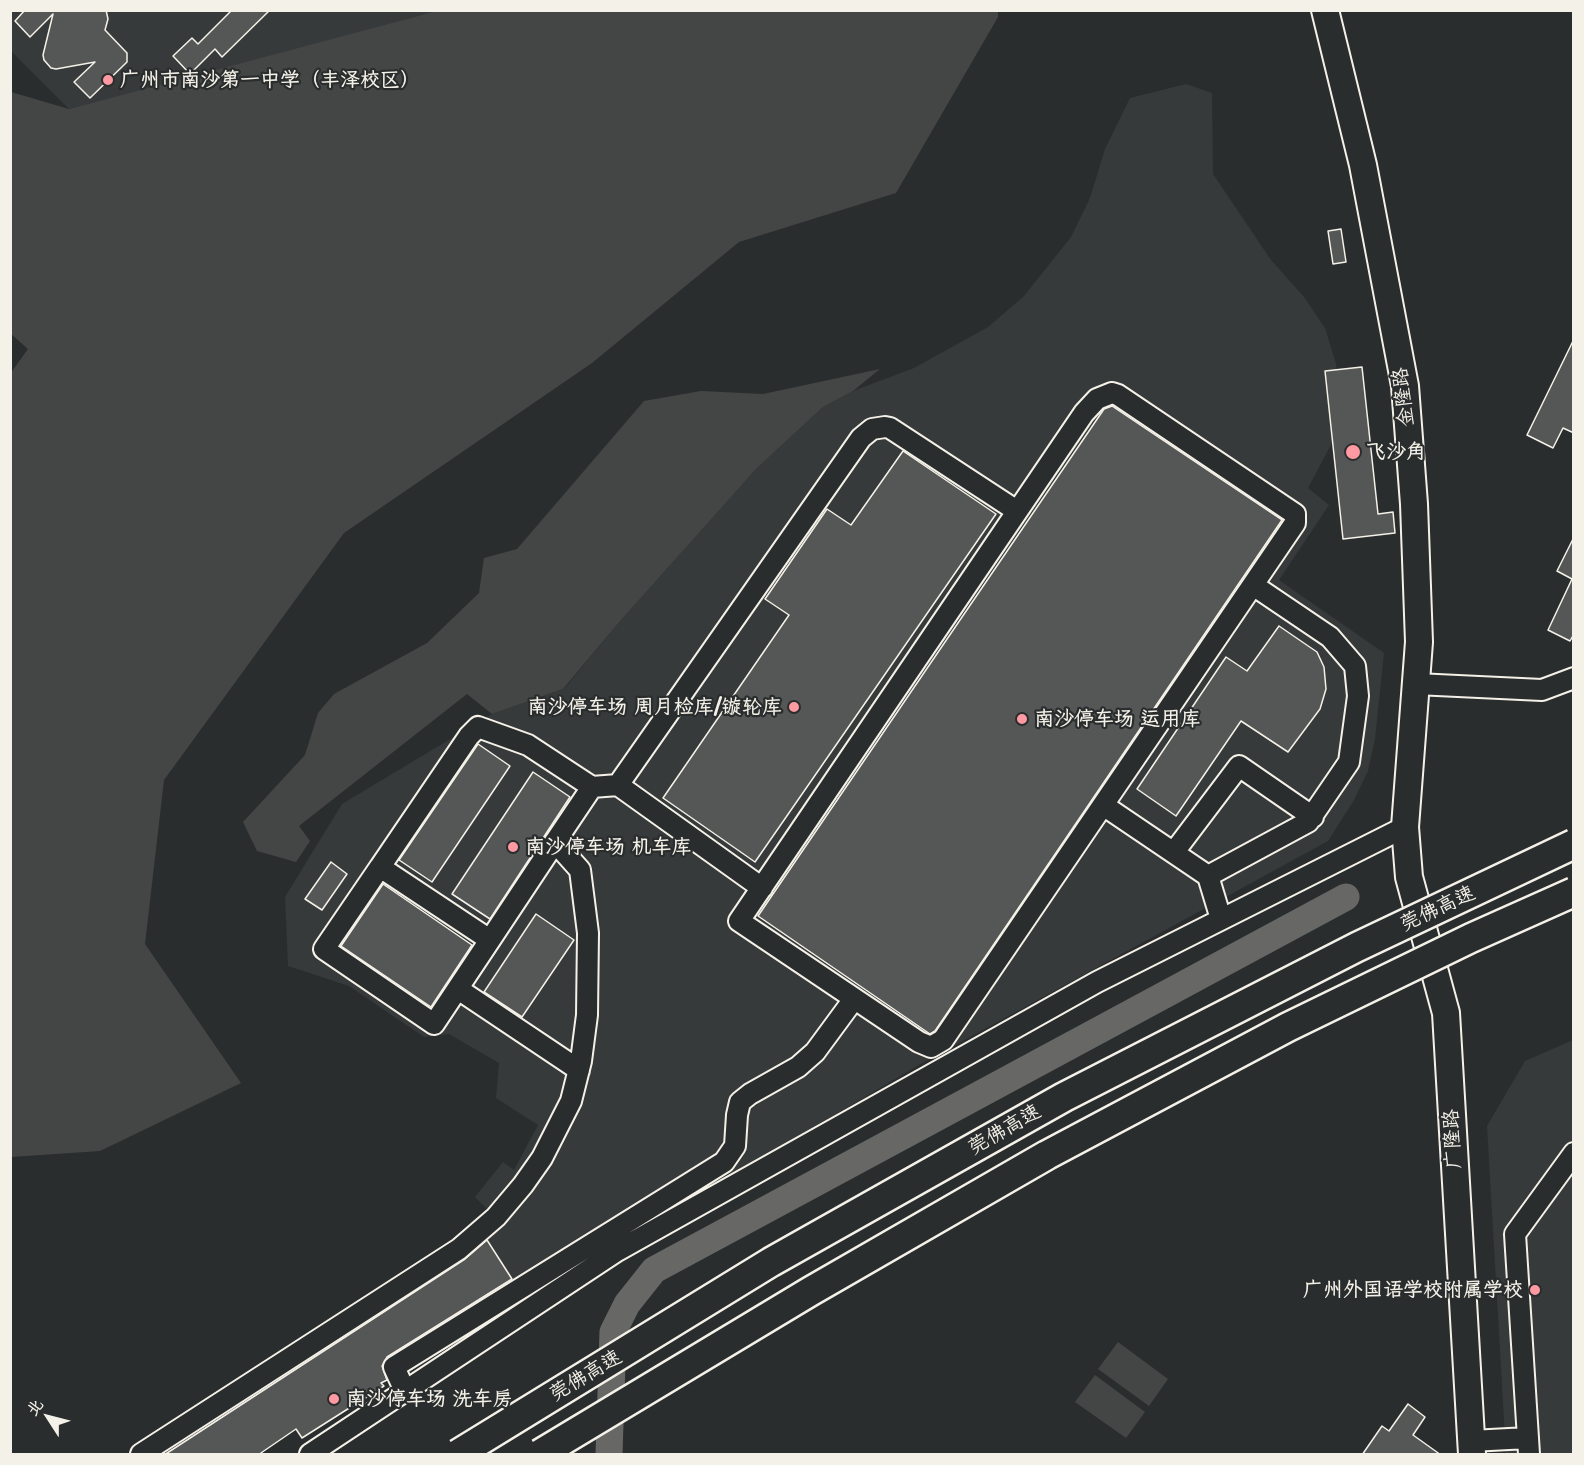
<!DOCTYPE html>
<meta charset="utf-8">
<style>
body{margin:0}
#map{position:relative;width:1584px;height:1465px;overflow:hidden;background:#2a2d2e;font-family:"Playpen Sans","LXGW WenKai TC",sans-serif}
canvas{display:block}
.frame{position:absolute;inset:0;border:12px solid #f4f1e8;pointer-events:none}
.north{position:absolute;left:18px;top:1387px;width:60px;height:60px;-webkit-text-stroke:4px #2a2d2e;paint-order:stroke;rotate:306deg;font-size:16px;font-weight:700;line-height:24px;text-align:center;color:#f4f1e8}
.north::after{content:'';display:block;margin:auto;width:21px;height:27px;background:#f4f1e8;clip-path:polygon(50% 0,100% 100%,50% 72%,0 100%)}
</style>
<div id="map">
<canvas width="1584" height="1465"></canvas>
<div class="frame"></div>
<div class="north">北</div>
</div>
<script>
const g = document.querySelector('canvas').getContext('2d');
g.lineJoin = 'round';
function paint(path, color) { g.fillStyle = color; g.fill(path, 'evenodd'); }
const poly = rows => new Path2D(rows.map(r => 'M' + r).join(''));
function stroke(path, color, width, dash) { g.strokeStyle = color; g.lineWidth = width; g.lineCap = dash ? 'butt' : 'round'; g.setLineDash(dash || []); g.stroke(path); }
function label(font, color, halo, rows, align = 'center') {
  g.font = font + ' "Playpen Sans","LXGW WenKai TC",sans-serif'; g.lineWidth = 4.5; g.setLineDash([]); g.textBaseline = 'middle'; g.strokeStyle = halo; g.fillStyle = color; for (const [text, x, y, turn = 0] of rows) {
    g.save(); g.translate(x, y); g.rotate((+turn || 0) * Math.PI / 180); g.textAlign = isNaN(turn) ? turn : align; if (halo) g.strokeText(text, 0, 0); g.fillText(text, 0, 0); g.restore();
  }
}
const built = poly([
 [10,11,441,11,69,109,11,51],
 [1186,84,1212,93,1213,174,1271,260,1304,297,1325,328,1336,364,1341,406,1333,441,1308,488,1329,505,1279,580,1384,653,1375,739,1368,771,1354,800,1328,841,919,1065,403,1370,370,1318,476,1248,503,1225,475,1197,503,1162,514,1170,538,1125,496,1098,499,1063,449,1034,424,1037,349,986,288,966,285,897,342,804,492,714,564,689,621,620,757,468,823,407,853,391,914,368,988,327,1024,296,1071,237,1090,198,1105,149,1130,98],
 [1573,1040,1573,1454,1506,1454,1487,1126,1525,1061]
]);
const green = poly([
 [441,10,998,11,998,17,896,193,739,242,592,363,344,533,164,780,145,944,241,1083,100,1151,11,1157,10,374,28,349,11,334,11,92,69,109],
 [880,369,853,391,823,407,757,468,621,620,563,689,492,714,467,694,299,826,310,841,296,862,257,851,243,822,305,755,318,713,334,694,427,643,479,593,484,558,517,549,644,401,701,391,763,394],
 [1118,1342,1168,1379,1149,1406,1098,1369],
 [1095,1375,1145,1412,1126,1438,1075,1402]
]);
const river = poly([
 [609,1454,613,1332,627,1304,654,1270,1346,897]
]);
const building = poly([
 [25,10,106,10,108,19,105,30,127,53,127,62,90,98,74,82,95,62,56,69,51,68,44,60,43,55,53,14,30,37,15,21,25,10],
 [232,10,270,10,222,57,215,49,190,74,173,56,192,38,198,44,232,10],
 [1341,229,1346,262,1333,264,1328,231,1341,229],
 [1574,339,1574,433,1563,428,1553,448,1527,435,1574,339],
 [1362,367,1378,514,1393,512,1395,533,1343,539,1325,371,1362,367],
 [1112,406,1282,520,935,1031,930,1034,758,916,1104,409,1112,406],
 [903,451,996,514,755,862,663,798,789,615,765,599,827,509,851,525,903,451],
 [1574,537,1574,634,1570,641,1548,630,1572,579,1557,571,1574,537],
 [1279,626,1317,652,1324,667,1326,689,1320,709,1288,752,1241,721,1176,816,1137,789,1226,657,1247,671,1279,626],
 [478,744,510,766,432,882,399,860,478,744],
 [533,772,570,797,490,919,452,894,533,772],
 [331,862,347,874,322,910,305,899,331,862],
 [383,884,472,945,431,1007,341,946,383,884],
 [536,914,574,940,522,1017,484,992,536,914],
 [487,1240,512,1279,387,1357,382,1366,387,1380,381,1383,384,1386,302,1438,296,1429,258,1455,164,1455,465,1259,487,1240],
 [1408,1404,1425,1417,1413,1435,1441,1455,1362,1455,1382,1426,1389,1431,1408,1404]
]);
const minor = poly([
 [1112,393,1118,395,1295,514,1295,523,943,1040,931,1047,919,1042,739,921,1084,413,1097,399,1112,393],
 [1416,684,1542,690,1574,678],
 [1103,805,1208,876,1221,919],
 [1174,852,1239,766,1313,817],
 [380,867,469,736,478,727,528,745,592,787],
 [1208,876,1308,822,1349,762,1358,696,1355,666,1330,637,1253,585],
 [762,888,618,785,861,438,872,429,885,427,890,428,1017,511],
 [490,940,380,867,324,949,434,1024,490,940,555,842,592,787,618,785],
 [458,989,579,1070],
 [405,1391,394,1367,724,1162,735,1146,737,1115,740,1102,750,1094,798,1067,815,1052,854,999],
 [1471,1441,1528,1438],
 [141,1454,459,1249,496,1217,523,1185,542,1158,571,1101,581,1061,587,1015,588,933,580,870,555,842],
 [310,1454,617,1251,1097,982,1405,827],
 [1529,1454,1515,1234,1574,1153]
]);
const major = poly([
 [1325,10,1363,165,1405,386,1414,504,1419,642,1405,827,1409,877,1446,1013,1472,1454]
]);
const highwayBridge = poly([
 [458,1454,771,1262,1064,1097,1357,947,1574,844],
 [540,1454,811,1291,1047,1155,1288,1027,1471,938,1574,892]
]);
const markers = [
 [108,80,6,"#ff9aa2"],
 [1353,452,8,"#ff9aa2"],
 [794,707,6,"#ff9aa2"],
 [1022,719,6,"#ff9aa2"],
 [513,847,6,"#ff9aa2"],
 [1535,1290,6,"#ff9aa2"],
 [334,1399,6,"#ff9aa2"]
];
const poiNames = [
 ["广州市南沙第一中学（丰泽校区）",120,80],
 ["飞沙角",1366,452],
 ["南沙停车场 周月检库/镟轮库",782,707,"right"],
 ["南沙停车场 运用库",1034,719],
 ["南沙停车场 机车库",525,847],
 ["广州外国语学校附属学校",1523,1290,"right"],
 ["南沙停车场 洗车房",346,1399]
];
const streetNames = [
 ["金隆路",1404,397,-97],
 ["莞佛高速",1438,909,-25],
 ["莞佛高速",1005,1130,-30],
 ["广隆路",1453,1139,-93],
 ["莞佛高速",586,1376,-31]
];
paint(built, '#373a3a');
paint(green, '#444645');
stroke(river, '#676866', 27);
paint(building, '#555756');
stroke(building, '#f4f1e8', 1.5);
stroke(minor, '#f4f1e8', 24);
stroke(major, '#f4f1e8', 30);
stroke(minor, '#2a2d2e', 20);
stroke(major, '#2a2d2e', 26);
stroke(highwayBridge, '#f4f1e8', 33, []);
stroke(highwayBridge, '#2a2d2e', 28);
for (const [x, y, r, color] of markers) { const dot = new Path2D(); dot.arc(x, y, r, 0, 2 * Math.PI); g.fillStyle = color; g.fill(dot); stroke(dot, '#2a2d2e', 2); }
label('bold 20px', '#f4f1e8', '#2a2d2e', poiNames, 'left');
label('20px', '#f4f1e8', '#2a2d2e', streetNames);
</script>
